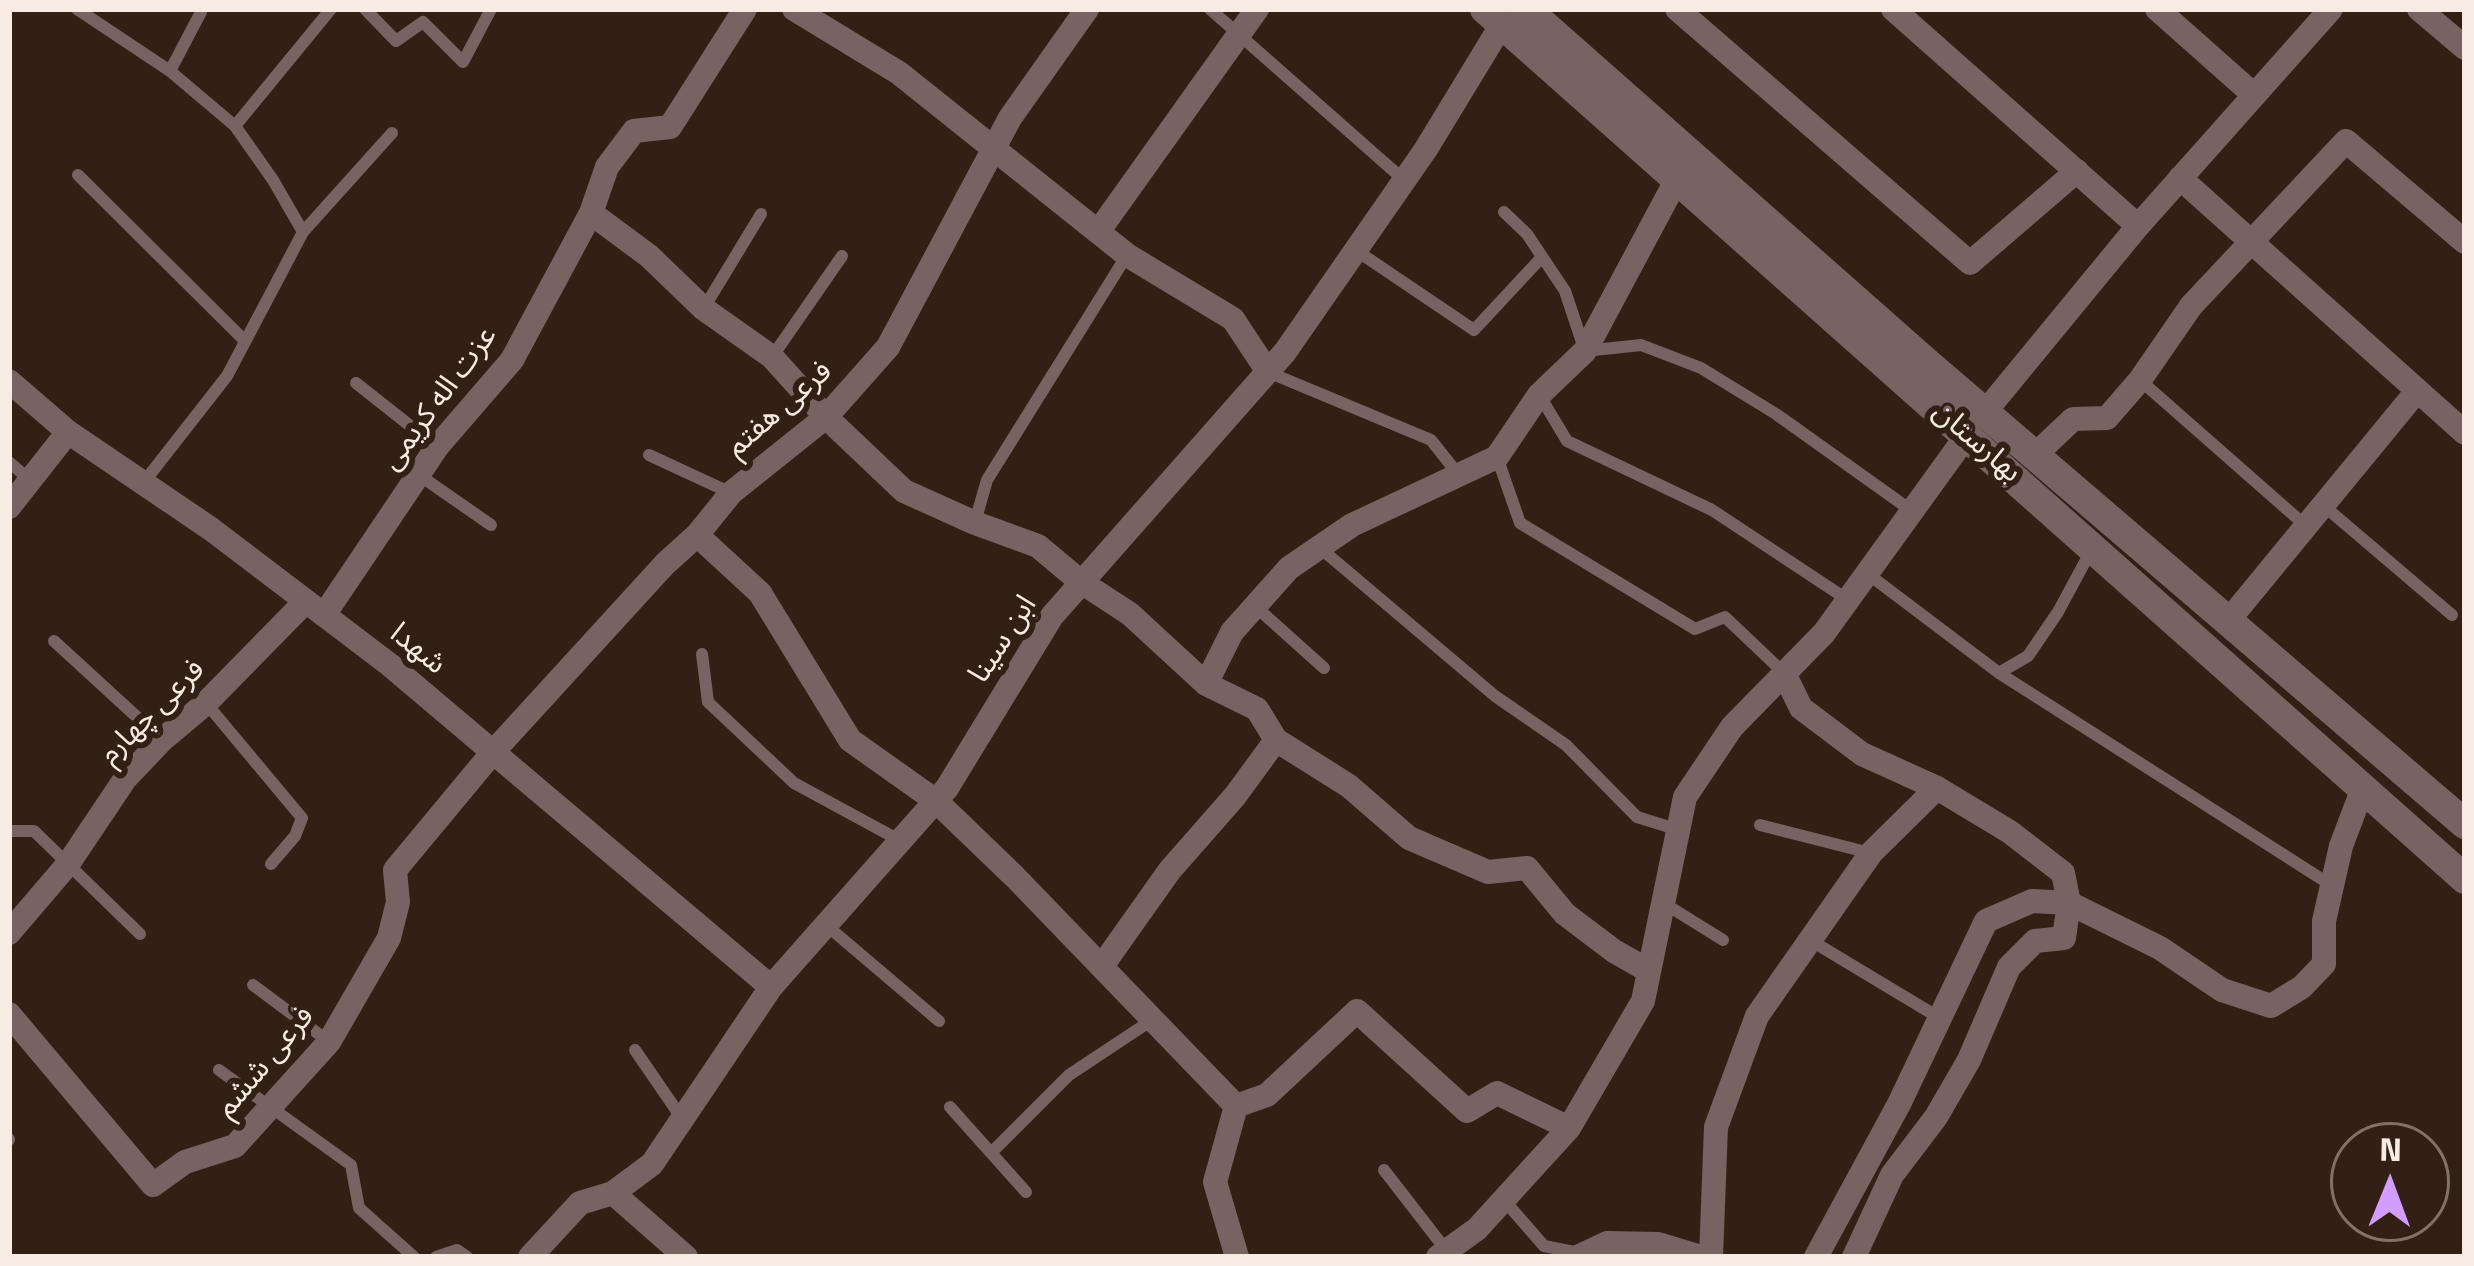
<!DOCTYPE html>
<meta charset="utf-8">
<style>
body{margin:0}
#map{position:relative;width:2474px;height:1266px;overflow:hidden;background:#322016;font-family:"Titillium Web",sans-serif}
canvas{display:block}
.frame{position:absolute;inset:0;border:12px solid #f8ebe4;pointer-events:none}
.north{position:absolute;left:2330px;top:1122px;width:120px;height:120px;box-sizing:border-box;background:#322016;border:3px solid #817168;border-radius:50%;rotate:1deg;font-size:33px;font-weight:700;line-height:48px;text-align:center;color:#f8ebe4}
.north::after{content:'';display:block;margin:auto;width:42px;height:54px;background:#d19dfe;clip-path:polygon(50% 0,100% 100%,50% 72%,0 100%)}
</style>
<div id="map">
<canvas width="2474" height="1266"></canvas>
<div class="frame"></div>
<div class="north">N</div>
</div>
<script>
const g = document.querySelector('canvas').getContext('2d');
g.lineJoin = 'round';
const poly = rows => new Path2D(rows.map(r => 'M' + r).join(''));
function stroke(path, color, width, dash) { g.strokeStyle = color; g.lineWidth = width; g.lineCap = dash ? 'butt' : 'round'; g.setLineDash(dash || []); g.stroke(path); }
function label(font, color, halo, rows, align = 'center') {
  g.font = font + ' "Titillium Web","Noto Sans Arabic",sans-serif'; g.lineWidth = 12; g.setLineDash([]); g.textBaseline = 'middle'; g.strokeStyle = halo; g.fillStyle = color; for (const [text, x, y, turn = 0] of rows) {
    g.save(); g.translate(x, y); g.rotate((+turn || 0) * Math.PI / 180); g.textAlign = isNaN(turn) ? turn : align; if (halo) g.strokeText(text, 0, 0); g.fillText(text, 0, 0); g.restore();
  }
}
const service = poly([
 [77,9,170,71,235,126,273,180,303,232],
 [365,9,396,41,423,22,463,62,491,9],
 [1210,9,1404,180],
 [170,71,201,12],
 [235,126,331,9],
 [78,175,245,341],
 [1504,212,1527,234,1565,291,1585,351,1641,345,1701,368,1776,414,1912,511],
 [1357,251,1474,330,1542,257],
 [704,308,761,214],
 [772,357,842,256],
 [1268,372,1431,440,1458,474],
 [2141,381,2306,526],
 [356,383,437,447],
 [1540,396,1567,441,1712,510,1848,600],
 [649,455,731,493],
 [1497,457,1520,523,1695,629,1725,617,1784,673],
 [9,462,30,480],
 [419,475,491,525],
 [144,482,227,376,303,232,392,133],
 [2324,506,2452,615],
 [975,522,987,480,1127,255],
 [1320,548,1495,696,1566,745,1637,817,1679,830],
 [1868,574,1999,673,2028,656,2058,612,2093,547],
 [1256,607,1324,668],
 [54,641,162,740],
 [702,654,708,702,794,783,899,840],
 [1999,673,2331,885],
 [206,703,302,818,295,836,271,864],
 [1760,825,1870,853],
 [9,831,34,831,140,934],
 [1665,904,1723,940],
 [826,925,939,1021],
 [1810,940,1938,1017],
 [253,985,328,1041],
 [635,1050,681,1117],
 [219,1070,351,1165,359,1208,414,1257],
 [950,1107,1026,1192],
 [9,1139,9,1140],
 [992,1152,1069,1075,1152,1020],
 [1384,1170,1446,1250],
 [1504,1200,1544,1246,1579,1253],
 [436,1257,457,1250,467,1257]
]);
const minor = poly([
 [794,9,899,73,1127,255,1233,319,1268,372],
 [1677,9,1970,263,2077,171],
 [1893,9,2138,226],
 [2157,9,2254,95],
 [2419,9,2465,48],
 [2180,178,2465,433],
 [591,213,649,256,704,309,772,357,826,417,904,491,975,523,1038,546,1081,582,1130,614,1206,684,1257,709,1276,740,1235,796,1170,870,1102,966],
 [1098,232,1257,9],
 [9,381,68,432,211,529,390,665,771,987],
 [1985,412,2138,226,2331,9],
 [2035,455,2073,419,2107,418,2140,380,2191,306,2346,141,2465,242],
 [9,507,68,432],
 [697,535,760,593,850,740,936,801,1015,877,1236,1106,1215,1182,1237,1257],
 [324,615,437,447,512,360,591,213,607,167,634,131,670,127,745,9],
 [2228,621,2417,391],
 [1784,673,1801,708,1862,754,1937,788,2010,832,2063,873,2069,903,2160,948,2222,990,2271,1006,2302,987,2324,964,2324,921,2341,846,2363,788],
 [1206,684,1232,632,1289,568,1352,525,1497,457,1539,395,1585,351,1677,179],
 [1276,740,1349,786,1409,838,1488,872,1527,868,1565,914,1614,951,1649,971],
 [9,933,68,864,125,779,162,740,206,703,306,601],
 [9,1014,153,1185,185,1162,235,1146,329,1042,389,938,398,902,395,870,493,752,665,564,697,535,731,493,826,417,888,347,1010,118,1087,9],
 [1236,1106,1267,1095,1357,1011,1467,1111,1497,1093,1569,1128],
 [613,1193,686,1257],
 [530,1257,580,1203,613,1193,652,1164,771,987,947,788,1052,616,1285,352,1426,149,1502,24],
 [1438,1257,1477,1229,1569,1128,1643,1001,1685,797,1732,727,1824,633,1967,435],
 [1577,1257,1607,1243,1658,1244,1701,1257],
 [1711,1257,1716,1127,1757,1016,1871,853,1937,788],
 [1816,1257,1899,1104,1986,921,2032,901,2069,903,2064,938,2035,941,2009,967,1969,1060,1936,1117,1892,1175,1854,1257]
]);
const tertiary = poly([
 [1485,9,2465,879],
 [1526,9,1928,364,2465,824]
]);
const streetNames = [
 ["عزت اله کریمی",440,399,-53],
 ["فرعی هفتم",780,410,-41],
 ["بهارستان",1976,443,41],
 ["ابن سینا",1004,640,-57],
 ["شهدا",417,650,39],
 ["فرعی چهارم",153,713,-45],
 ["فرعی ششم",266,1063,-50]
];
stroke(service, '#776362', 12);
stroke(minor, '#776362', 24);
stroke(tertiary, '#776362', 30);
label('30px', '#f8ebe4', '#322016', streetNames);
</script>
